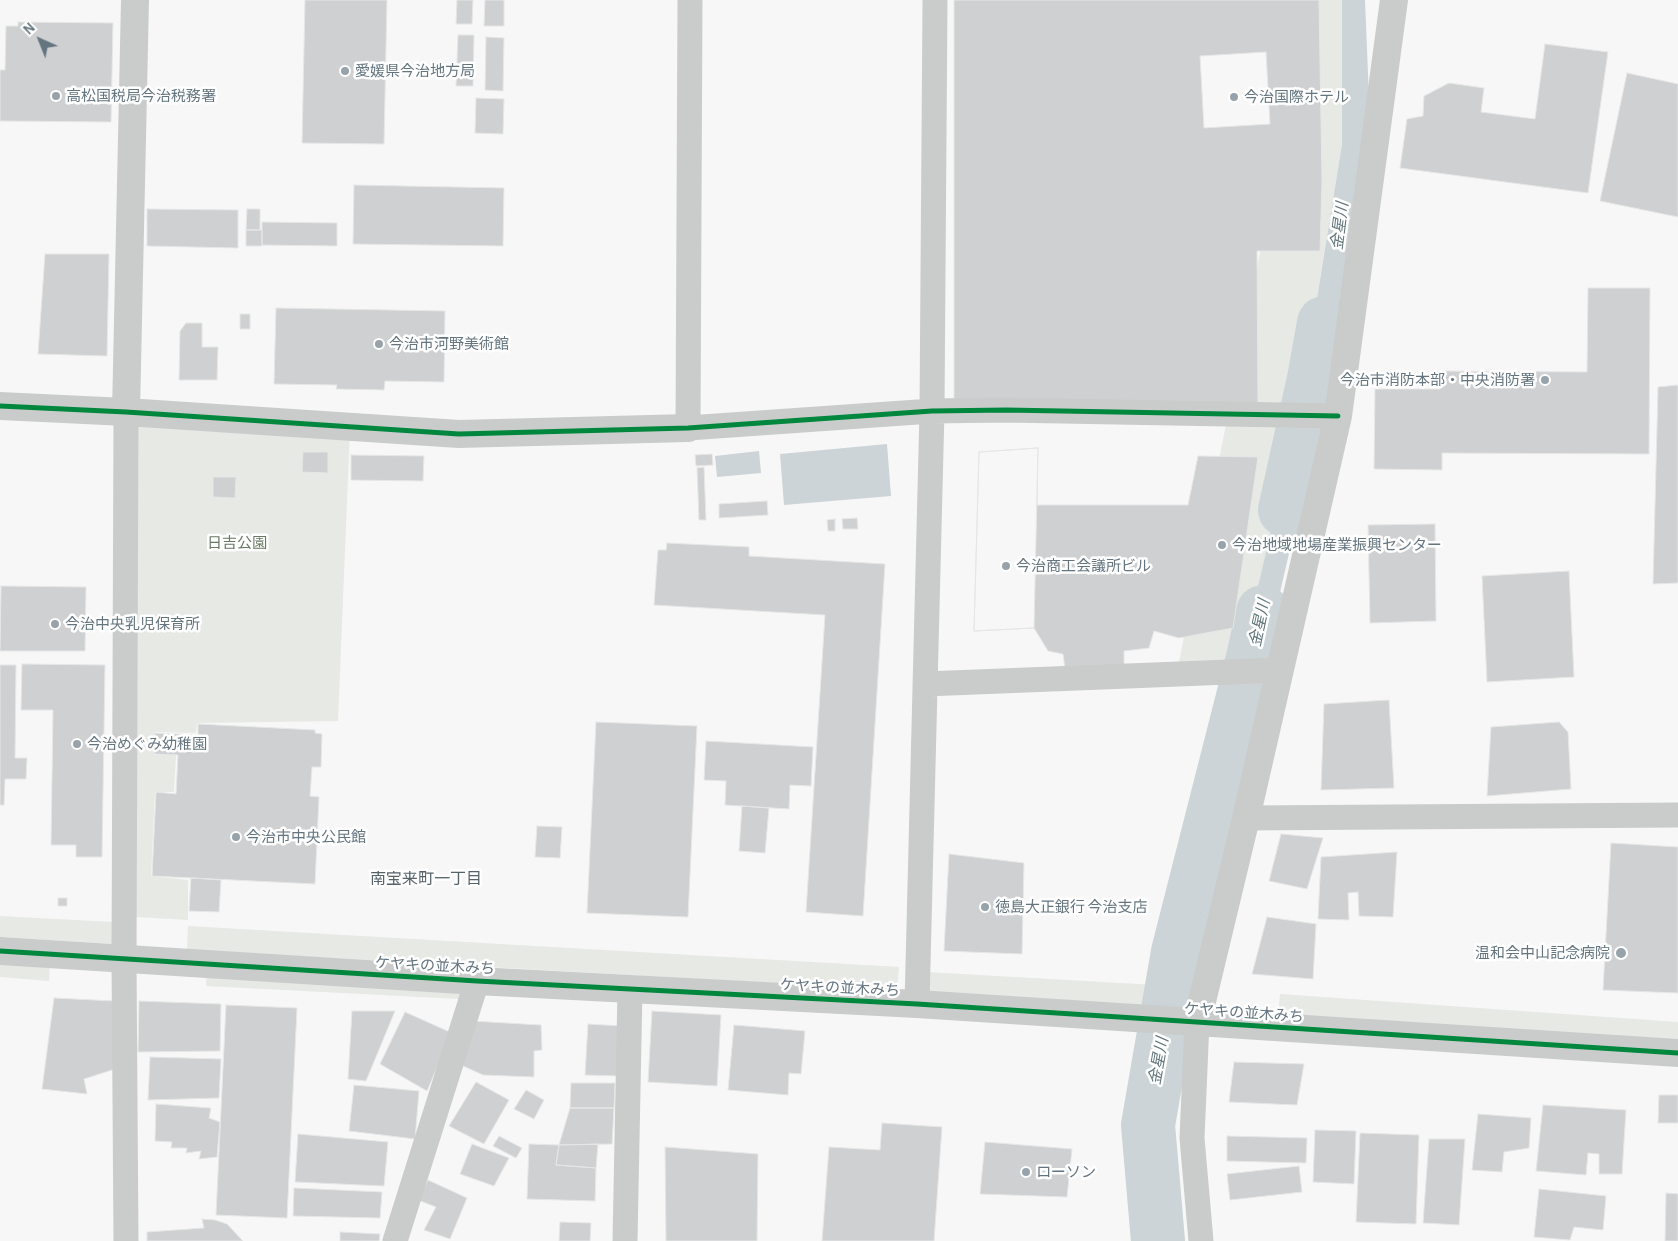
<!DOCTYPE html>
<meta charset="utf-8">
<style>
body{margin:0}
#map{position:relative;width:1678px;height:1241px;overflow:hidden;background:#f7f7f7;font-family:"Alegreya Sans",sans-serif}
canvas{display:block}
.north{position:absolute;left:15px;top:15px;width:50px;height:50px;-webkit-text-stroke:4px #fff;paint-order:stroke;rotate:316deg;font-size:14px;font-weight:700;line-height:20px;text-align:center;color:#647580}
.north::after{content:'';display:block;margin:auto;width:18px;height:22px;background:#647580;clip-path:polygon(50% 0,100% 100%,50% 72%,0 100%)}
</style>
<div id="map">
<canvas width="1678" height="1241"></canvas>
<div class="north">N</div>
</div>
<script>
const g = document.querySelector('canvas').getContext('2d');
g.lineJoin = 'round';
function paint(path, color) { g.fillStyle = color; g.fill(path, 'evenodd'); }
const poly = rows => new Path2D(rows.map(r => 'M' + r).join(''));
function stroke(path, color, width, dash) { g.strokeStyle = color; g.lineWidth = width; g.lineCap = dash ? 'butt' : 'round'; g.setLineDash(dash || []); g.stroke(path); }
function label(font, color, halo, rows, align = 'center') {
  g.font = font + ' "Alegreya Sans","Noto Sans JP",sans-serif'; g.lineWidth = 5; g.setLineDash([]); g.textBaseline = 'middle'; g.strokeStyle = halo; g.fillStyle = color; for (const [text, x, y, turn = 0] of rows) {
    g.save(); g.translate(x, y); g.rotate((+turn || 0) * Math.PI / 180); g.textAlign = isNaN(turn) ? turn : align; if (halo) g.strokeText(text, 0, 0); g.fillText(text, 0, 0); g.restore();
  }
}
const green = poly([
 [1310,0,1342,0,1342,144,1296,426,1240,663,1178,667],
 [129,416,350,428,338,721,197,723,196,733,155,732,154,755,176,755,174,792,155,792,151,876,188,880,188,920,135,917],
 [0,916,113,922,112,944,0,937],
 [188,926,899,967,897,990,187,950],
 [0,959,50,962,49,981,0,977],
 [207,972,468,985,459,999,206,986],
 [926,972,1156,985,1154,1006,925,993],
 [1280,994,1678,1022,1678,1043,1278,1016]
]);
const water = poly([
 [1342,0,1365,0,1369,98,1360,199,1325,395,1301,397,1342,144],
 [1293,437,1316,437,1265,657,1240,663],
 [887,444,891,496,784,505,780,454],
 [759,451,761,473,717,477,715,456]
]);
const river = poly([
 [1285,510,1314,379,1324,323],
 [1158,1241,1148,1125,1178,952,1254,654,1263,612]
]);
const building = poly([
 [305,0,387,0,384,144,302,143,305,0],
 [457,0,473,0,472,24,456,24,457,0],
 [485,0,504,0,504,26,484,26,485,0],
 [954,0,1319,0,1322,180,1320,251,1257,251,1258,408,954,410,954,0],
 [18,22,113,23,111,122,0,121,0,70,5,70,6,26,18,26,18,22],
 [458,35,474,35,473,86,456,86,458,35],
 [486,37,504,38,503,91,485,90,486,37],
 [1545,44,1608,52,1588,193,1400,168,1407,119,1423,116,1424,96,1449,83,1484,88,1481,112,1535,119,1545,44],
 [1266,52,1270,124,1204,128,1200,56,1266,52],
 [1627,73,1678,84,1678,217,1600,201,1627,73],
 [476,98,504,99,503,134,475,133,476,98],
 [354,185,504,188,503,246,353,244,354,185],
 [147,209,238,210,238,248,147,246,147,209],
 [247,209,260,209,260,230,246,230,247,209],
 [262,222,337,223,337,246,262,245,262,222],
 [246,230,262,230,262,246,246,246,246,230],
 [45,254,109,254,107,356,38,354,45,254],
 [1588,288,1650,288,1649,454,1442,453,1442,470,1374,469,1375,389,1440,389,1440,371,1587,372,1588,288],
 [276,308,445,311,444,382,385,381,384,390,336,389,337,385,274,384,276,308],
 [240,314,250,314,250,329,240,329,240,314],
 [186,323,202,323,202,347,218,347,217,380,179,380,180,331,186,323],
 [1678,385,1678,583,1653,584,1658,387,1678,385],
 [1038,448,1037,505,1188,505,1198,456,1258,457,1233,628,1179,638,1154,631,1149,648,1124,651,1124,672,1065,669,1063,654,1048,651,1034,628,974,631,979,452,1038,448],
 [1038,448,1034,628,974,631,979,452,1038,448],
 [303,452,328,452,328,473,302,472,303,452],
 [712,454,713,465,696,466,695,455,712,454],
 [351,455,424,456,423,481,351,480,351,455],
 [704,467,706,520,699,520,697,468,704,467],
 [213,477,236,477,235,498,213,497,213,477],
 [767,501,768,515,719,518,719,504,767,501],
 [857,518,858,529,843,529,842,519,857,518],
 [835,519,835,531,828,531,827,520,835,519],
 [1435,524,1436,621,1370,623,1368,525,1435,524],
 [667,543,749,547,749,556,885,564,863,916,806,912,825,615,654,605,658,550,666,550,667,543],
 [1569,571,1574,677,1487,682,1482,576,1569,571],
 [1,586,86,587,85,651,0,651,1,586],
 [22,664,105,665,102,857,76,857,76,845,51,845,53,710,21,710,22,664],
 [0,665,16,665,15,758,27,758,26,779,5,779,4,805,0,805,0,665],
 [1389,700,1394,788,1321,790,1324,704,1389,700],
 [596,722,697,726,688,917,587,913,596,722],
 [1559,722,1568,732,1571,789,1487,796,1491,727,1559,722],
 [198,724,315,730,315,733,322,734,321,767,312,767,310,796,319,797,315,884,152,876,156,792,176,794,178,755,154,754,155,733,198,735,198,724],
 [706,741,813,747,811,786,790,785,789,809,725,805,726,781,704,780,706,741],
 [742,806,769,808,765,853,739,851,742,806],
 [537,826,562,827,560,858,535,857,537,826],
 [1281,834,1323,838,1307,889,1269,881,1281,834],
 [1611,843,1678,847,1678,993,1603,990,1611,843],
 [1397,852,1393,917,1359,916,1358,892,1348,893,1349,920,1318,919,1321,857,1397,852],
 [949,854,1024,863,1022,954,944,951,949,854],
 [191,878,221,880,219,912,189,911,191,878],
 [58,898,67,898,67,906,58,906,58,898],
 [1267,917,1316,924,1313,979,1252,974,1267,917],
 [54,998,114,1001,115,1069,84,1079,87,1094,42,1089,54,998],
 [139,1001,221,1004,220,1051,138,1052,139,1001],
 [226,1005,297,1008,287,1218,216,1215,226,1005],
 [352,1011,395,1011,366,1081,348,1079,352,1011],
 [652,1011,721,1015,717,1086,648,1082,652,1011],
 [405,1012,452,1033,427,1091,380,1064,405,1012],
 [472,1021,541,1025,542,1050,534,1051,534,1077,483,1075,461,1065,472,1021],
 [588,1024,621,1026,618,1076,585,1075,588,1024],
 [734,1025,805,1031,801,1074,789,1073,788,1095,728,1090,734,1025],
 [150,1057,221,1059,219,1098,148,1100,150,1057],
 [1234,1062,1304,1064,1297,1105,1229,1102,1234,1062],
 [476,1082,509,1100,484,1144,449,1126,476,1082],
 [571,1083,615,1083,614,1108,570,1108,571,1083],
 [354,1085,419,1091,415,1139,349,1131,354,1085],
 [526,1090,544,1100,534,1119,514,1109,526,1090],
 [1659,1095,1678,1095,1678,1123,1658,1123,1659,1095],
 [156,1104,211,1108,209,1118,220,1122,217,1157,199,1159,201,1151,186,1153,187,1148,171,1148,172,1142,155,1141,156,1104],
 [1543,1105,1626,1110,1622,1174,1599,1174,1599,1154,1588,1153,1586,1175,1536,1171,1543,1105],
 [570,1108,614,1108,612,1144,559,1145,570,1108],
 [1478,1114,1531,1118,1529,1148,1504,1152,1502,1172,1472,1170,1478,1114],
 [882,1123,942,1127,934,1241,822,1241,829,1147,880,1150,882,1123],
 [1315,1130,1356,1131,1354,1184,1313,1182,1315,1130],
 [1360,1133,1419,1135,1416,1224,1356,1222,1360,1133],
 [298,1134,388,1142,384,1186,295,1182,298,1134],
 [499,1136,522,1148,516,1158,493,1146,499,1136],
 [1227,1136,1307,1138,1306,1163,1227,1161,1227,1136],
 [1429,1139,1465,1139,1459,1225,1423,1223,1429,1139],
 [985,1142,1072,1149,1067,1197,980,1194,985,1142],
 [472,1144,509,1158,494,1186,460,1174,472,1144],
 [529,1144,559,1145,556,1165,596,1168,595,1201,527,1199,529,1144],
 [598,1144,596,1168,556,1165,559,1145,598,1144],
 [665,1147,758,1154,757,1241,666,1241,665,1147],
 [1299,1166,1302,1192,1230,1200,1227,1174,1299,1166],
 [428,1180,467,1198,450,1239,424,1230,436,1207,418,1200,428,1180],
 [294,1188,382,1192,380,1218,293,1216,294,1188],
 [1539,1189,1606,1196,1603,1230,1574,1227,1570,1240,1534,1237,1539,1189],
 [1666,1193,1678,1194,1678,1241,1665,1241,1666,1193],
 [202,1219,215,1220,227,1224,243,1241,147,1241,147,1232,204,1228,202,1219],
 [560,1222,591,1223,590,1241,559,1241,560,1222],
 [340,1232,380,1234,379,1241,340,1241,340,1232]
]);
const minor = poly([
 [690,0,688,428,932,411,1006,410,1338,416],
 [925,684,1280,670],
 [1246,818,1678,815],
 [917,1004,932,411,935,0],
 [1197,1022,1192,1138,1201,1241],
 [126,1241,124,960,126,412],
 [395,1241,477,981],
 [625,1241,630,989]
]);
const tertiary = poly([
 [0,406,126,412,459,434,688,428],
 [126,412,135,0],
 [0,951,477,981,917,1004,1678,1053],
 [1197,1022,1246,818,1338,416,1394,0]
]);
const cycleway = poly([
 [0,406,126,412,459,434,688,428,932,411,1006,410,1338,416],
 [0,951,477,981,917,1004,1678,1053]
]);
const markers = [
 [345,71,5,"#97a2aa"],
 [56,96,5,"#97a2aa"],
 [1234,97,5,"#97a2aa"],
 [379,344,5,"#97a2aa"],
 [1545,380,5,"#97a2aa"],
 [1222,545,5,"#97a2aa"],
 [1006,566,5,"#97a2aa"],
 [55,624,5,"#97a2aa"],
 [77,744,5,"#97a2aa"],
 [236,837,5,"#97a2aa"],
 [985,907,5,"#97a2aa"],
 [1621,953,6,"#97a2aa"],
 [1026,1172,5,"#97a2aa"]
];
const poiNames = [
 ["愛媛県今治地方局",355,71],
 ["高松国税局今治税務署",66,96],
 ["今治国際ホテル",1244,97],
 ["今治市河野美術館",389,344],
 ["今治市消防本部・中央消防署",1535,380,"right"],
 ["今治地域地場産業振興センター",1232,545],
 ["今治商工会議所ビル",1016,566],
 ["今治中央乳児保育所",65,624],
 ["今治めぐみ幼稚園",87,744],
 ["今治市中央公民館",246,837],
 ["徳島大正銀行 今治支店",995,907],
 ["温和会中山記念病院",1610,953,"right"],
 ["ローソン",1036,1172]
];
const parkNames = [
 ["日吉公園",237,543]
];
const streetNames = [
 ["ケヤキの並木みち",435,966,3],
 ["ケヤキの並木みち",840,988,3],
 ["ケヤキの並木みち",1244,1013,4]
];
const waterNames = [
 ["金星川",1340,226,-83],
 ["金星川",1260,623,-78],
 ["金星川",1159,1061,-80]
];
const neighbourhoodNames = [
 ["南宝来町一丁目",426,879]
];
paint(green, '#e6e9e4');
paint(water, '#ccd4d7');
stroke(river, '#ccd4d7', 54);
paint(building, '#ced0d1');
stroke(building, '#e6e6e6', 1);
stroke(minor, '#cacccc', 25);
stroke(tertiary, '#cacccc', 28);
stroke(cycleway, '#00873e', 5);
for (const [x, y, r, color] of markers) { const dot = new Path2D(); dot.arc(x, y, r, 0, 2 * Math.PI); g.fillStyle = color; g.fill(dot); stroke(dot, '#fff', 2); }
label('15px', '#647580', '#fff', poiNames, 'left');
label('15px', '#687863', '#fff', parkNames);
label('15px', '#647580', '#fff', streetNames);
label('italic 16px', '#5f747a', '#fff', waterNames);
label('16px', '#56636b', '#fff', neighbourhoodNames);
</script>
